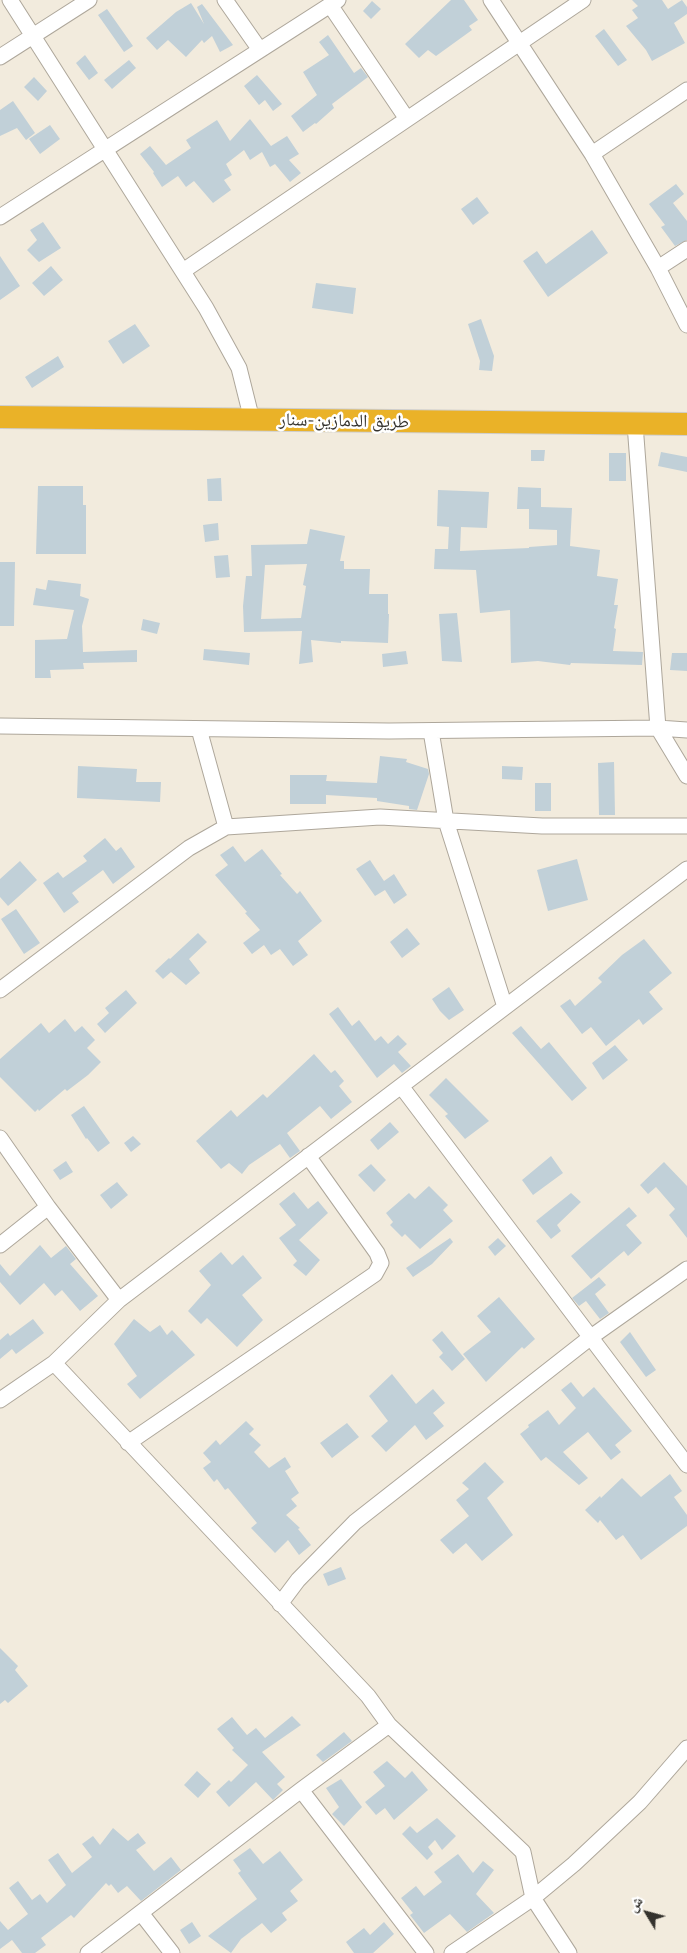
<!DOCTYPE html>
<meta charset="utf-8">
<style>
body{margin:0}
#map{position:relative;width:687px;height:1953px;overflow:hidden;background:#f2ebdd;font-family:Montserrat,"Noto Naskh Arabic",sans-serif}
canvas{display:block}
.north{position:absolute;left:622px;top:1888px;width:50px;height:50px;-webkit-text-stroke:4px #fff;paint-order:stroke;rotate:307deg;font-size:14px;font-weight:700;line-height:20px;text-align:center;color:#35332e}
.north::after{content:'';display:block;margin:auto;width:18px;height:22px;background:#35332e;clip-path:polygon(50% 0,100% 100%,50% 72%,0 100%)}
</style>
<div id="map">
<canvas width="687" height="1953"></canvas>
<div class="north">ش</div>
</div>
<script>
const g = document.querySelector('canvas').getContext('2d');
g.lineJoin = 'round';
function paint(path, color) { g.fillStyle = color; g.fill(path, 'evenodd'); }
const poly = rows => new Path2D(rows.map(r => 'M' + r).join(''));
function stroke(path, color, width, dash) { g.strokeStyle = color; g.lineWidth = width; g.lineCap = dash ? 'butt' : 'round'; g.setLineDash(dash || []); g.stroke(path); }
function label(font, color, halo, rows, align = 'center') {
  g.font = font + ' Montserrat,"Noto Naskh Arabic",sans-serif'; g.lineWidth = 5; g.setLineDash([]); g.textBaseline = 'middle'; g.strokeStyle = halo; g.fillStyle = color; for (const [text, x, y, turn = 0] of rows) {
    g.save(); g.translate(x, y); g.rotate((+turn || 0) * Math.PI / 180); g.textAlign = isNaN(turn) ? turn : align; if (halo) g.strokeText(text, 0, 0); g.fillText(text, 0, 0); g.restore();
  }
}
const building = poly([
 [451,0,464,0,478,20,469,26,472,30,436,56,428,50,419,58,405,44],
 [632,0,662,0,668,9,682,0,687,7,687,14,674,23,685,43,652,61,646,50,626,26,638,18,632,10,638,6],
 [372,1,381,9,371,19,363,11],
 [191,3,204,24,197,7,202,4,233,45,220,52,212,36,204,43,202,40,186,57,168,40,157,50,146,38,176,12],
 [107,9,133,46,124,52,98,15],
 [604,29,627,60,618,66,595,36],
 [328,35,354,73,361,68,368,77,332,104,334,108,316,124,315,123,303,132,291,116,317,95,303,72,329,55,319,42],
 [85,55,98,73,89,80,76,63],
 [129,60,136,68,112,89,104,80],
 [257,75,282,104,273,111,265,100,259,105,244,86],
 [34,77,47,91,38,101,24,87],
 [13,101,35,133,26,140,17,128,0,136,0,110],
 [250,119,271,146,287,136,299,154,289,160,301,173,290,182,275,164,270,167,262,152,250,160,244,150,226,164,232,175,224,180,231,190,213,203,194,181,186,187,178,176,162,187,153,173,154,172,140,154,150,146,166,165,191,148,186,140,217,120,230,141],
 [50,125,60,139,40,154,29,139],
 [676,184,684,194,673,203,687,221,687,240,675,246,661,227,665,225,649,204],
 [477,197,489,213,473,225,461,209],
 [43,222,61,248,39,262,27,250,37,240,30,230],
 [592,230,608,253,548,297,523,261,537,251,546,264],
 [0,256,20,286,0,300],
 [51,266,63,280,44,296,32,283],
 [316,283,356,288,353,314,312,308],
 [481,319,494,356,492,371,479,370,480,361,468,324],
 [135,324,150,346,123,364,108,341],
 [58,356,64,367,32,388,25,377],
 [531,450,545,450,544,461,531,461],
 [661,452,687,457,687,472,658,466],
 [609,453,626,453,626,481,609,481],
 [221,478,222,501,208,501,207,479],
 [38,486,83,486,83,505,86,505,86,554,36,554],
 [518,487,541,488,541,507,572,508,570,546,600,550,597,576,618,579,614,605,618,605,614,628,616,629,613,651,643,652,642,665,571,663,570,665,538,661,511,663,510,610,480,613,476,570,434,569,435,549,448,549,449,527,437,526,438,490,489,492,487,528,461,527,460,551,529,548,529,547,557,545,557,530,529,529,529,509,517,509],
 [218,523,219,540,205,542,203,525],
 [310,529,345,536,340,561,344,561,344,569,370,569,369,594,388,594,388,614,389,614,388,643,341,641,341,643,311,640,313,662,299,664,302,631,244,632,243,606,246,576,252,576,251,545,307,544],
 [307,564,303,585,306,586,301,618,261,619,265,565],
 [228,555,230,577,216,578,214,556],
 [0,562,15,562,14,626,0,626],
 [48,580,81,584,80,596,89,599,82,626,83,652,137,650,137,662,83,663,84,669,50,670,51,678,35,678,35,640,67,639,74,610,33,605,36,588,46,590],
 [457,613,462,662,442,661,439,614],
 [143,619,160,623,157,634,141,630],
 [204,649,250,653,249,665,203,660],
 [406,651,408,664,383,667,382,654],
 [672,653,687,653,687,671,670,670],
 [380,756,407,759,406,762,428,769,429,774,417,810,409,809,409,806,377,801,377,798,326,795,326,804,290,804,290,775,327,775,326,781,377,783],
 [614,762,615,815,599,815,598,763],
 [78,766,137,769,136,782,161,782,160,802,77,798],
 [502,766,523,767,522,780,502,779],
 [535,783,551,783,551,811,535,811],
 [105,838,116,851,121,847,135,867,113,884,103,870,72,893,79,902,64,913,43,883,58,872,63,878,87,861,83,856],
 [233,846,245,862,262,849,282,874,280,875,297,894,300,891,322,921,298,941,308,955,293,966,280,949,271,955,264,945,252,954,243,943,260,930,245,913,247,912,215,875,228,865,220,855],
 [577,859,588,900,548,911,537,870],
 [370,860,384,881,394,874,407,895,394,904,385,890,375,896,356,869],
 [20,861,37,880,8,906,0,897,0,879],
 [16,909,40,943,24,954,1,919],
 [407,928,420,944,402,958,390,942],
 [198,933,207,942,189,959,200,973,186,985,171,972,163,979,155,971,169,958,170,959],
 [644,939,672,973,649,992,663,1009,643,1025,639,1019,606,1046,591,1027,582,1034,560,1006,570,999,575,1006,602,982,598,978,622,955],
 [449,987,464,1010,449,1020,440,1011,432,999],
 [126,990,137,1003,105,1033,97,1024,109,1013,105,1008],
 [338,1007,352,1026,359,1020,375,1041,381,1036,388,1044,398,1035,407,1044,398,1052,411,1066,402,1073,394,1064,377,1078,329,1014],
 [65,1019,75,1032,82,1026,95,1040,87,1048,101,1062,88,1075,67,1091,65,1089,39,1111,38,1109,35,1112,0,1077,0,1059,41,1023,49,1033],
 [521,1026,541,1049,549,1042,587,1088,572,1101,512,1033],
 [615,1045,628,1060,603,1080,592,1063],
 [314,1054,331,1073,335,1070,344,1081,339,1086,352,1102,331,1119,320,1106,287,1133,300,1151,290,1158,280,1144,249,1165,242,1174,229,1163,221,1169,196,1141,231,1110,237,1117,263,1094,267,1098],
 [446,1078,489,1121,465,1139,445,1116,448,1114,429,1095],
 [84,1106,110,1143,98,1152,87,1138,86,1139,71,1115],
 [390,1122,399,1132,378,1150,370,1140],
 [133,1136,141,1144,131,1152,124,1143],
 [551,1156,563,1173,533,1195,522,1180],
 [66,1161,73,1172,60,1180,53,1170],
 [664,1162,687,1186,687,1238,669,1215,675,1209,656,1187,648,1194,640,1185],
 [371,1164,386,1180,374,1192,358,1175],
 [117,1182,128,1195,111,1209,100,1195],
 [429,1186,448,1205,443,1210,453,1221,420,1249,405,1234,402,1237,390,1225,393,1222,386,1213,409,1193,415,1199],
 [294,1192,308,1209,318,1201,328,1213,299,1240,320,1260,306,1276,293,1265,297,1261,279,1238,296,1225,279,1204],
 [571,1193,581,1202,557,1225,561,1231,551,1239,536,1221],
 [629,1207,637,1216,626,1225,642,1243,628,1256,624,1251,591,1279,571,1256],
 [450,1238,453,1242,432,1264,413,1277,406,1268],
 [498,1238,506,1246,495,1256,488,1247],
 [40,1245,51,1258,66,1246,76,1259,70,1264,98,1296,80,1311,62,1290,55,1296,44,1283,20,1305,0,1282,0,1264,10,1276],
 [221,1252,232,1265,243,1255,262,1278,242,1295,263,1320,237,1347,207,1318,201,1324,188,1311,211,1285,199,1271],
 [599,1277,606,1285,595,1294,609,1313,600,1319,586,1301,579,1306,572,1298],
 [499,1297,535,1339,524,1349,522,1347,486,1382,463,1354,491,1332,477,1316],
 [33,1319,44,1333,16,1354,12,1349,0,1359,0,1340,8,1333,10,1336],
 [134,1319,150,1332,160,1325,167,1335,172,1330,195,1355,140,1399,127,1384,137,1376,114,1344],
 [442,1331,465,1359,452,1371,439,1357,443,1353,432,1340],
 [630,1332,656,1370,646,1377,620,1342],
 [392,1374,416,1404,433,1389,445,1403,433,1413,444,1426,426,1440,415,1425,386,1452,371,1436,388,1421,369,1396],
 [571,1382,583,1397,594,1387,632,1431,615,1445,621,1452,611,1460,588,1432,563,1452,588,1478,579,1485,546,1457,541,1461,520,1434,529,1427,528,1425,548,1410,559,1425,576,1408,561,1390],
 [246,1421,254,1429,249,1434,261,1445,254,1452,269,1468,285,1457,291,1467,285,1471,299,1493,291,1499,297,1506,286,1515,300,1528,298,1529,311,1545,299,1555,288,1540,275,1553,251,1528,257,1523,228,1488,225,1490,217,1479,214,1482,203,1468,211,1462,203,1453,216,1440,220,1445],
 [347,1423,359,1437,332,1458,320,1443],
 [485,1462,504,1482,487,1498,513,1535,482,1561,466,1543,453,1554,440,1540,469,1516,456,1500,469,1489,462,1483],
 [670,1474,682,1491,674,1497,687,1515,687,1526,641,1560,623,1535,616,1540,600,1520,598,1523,585,1510,600,1496,601,1498,622,1478,641,1497],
 [341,1567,346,1579,328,1586,323,1574],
 [0,1648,18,1666,15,1670,28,1686,8,1703,5,1700,0,1704],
 [292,1716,301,1725,262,1752,285,1777,277,1784,283,1790,273,1800,256,1782,229,1807,216,1792,229,1780,231,1782,248,1765,232,1750,234,1748,217,1729,232,1717,247,1735,256,1728,265,1738],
 [344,1732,352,1741,323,1762,316,1755],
 [387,1761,405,1778,412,1771,428,1790,394,1820,385,1808,376,1815,365,1802,385,1786,373,1772],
 [197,1771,211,1784,198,1798,184,1785],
 [341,1779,362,1807,344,1826,332,1814,339,1807,326,1788],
 [437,1818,456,1836,442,1850,435,1840,428,1847,433,1854,427,1860,402,1834,410,1826,417,1833],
 [113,1828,128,1841,138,1833,146,1843,136,1850,154,1871,171,1857,181,1870,141,1901,127,1886,118,1893,111,1884,109,1886,106,1883,74,1918,71,1915,41,1938,46,1945,35,1953,22,1953,12,1940,0,1949,0,1921,8,1930,28,1914,9,1888,18,1881,32,1900,40,1894,47,1903,66,1885,48,1860,58,1853,72,1873,92,1857,82,1844,93,1836,100,1845],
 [250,1848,263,1864,280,1851,303,1880,290,1891,298,1901,282,1913,287,1920,271,1933,262,1923,241,1939,231,1953,208,1936,257,1899,238,1873,241,1871,233,1860],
 [458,1854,473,1873,483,1861,494,1870,476,1894,494,1913,467,1932,450,1914,424,1933,410,1915,413,1913,401,1898,416,1886,424,1896,442,1882,434,1872],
 [192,1922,201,1936,189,1944,180,1930],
 [384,1922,394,1934,373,1953,354,1953,346,1942,364,1928,370,1935]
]);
const minor = poly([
 [10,0,206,308,239,368,252,420],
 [225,0,260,50],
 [491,0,592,154,658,268,687,325],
 [330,5,407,119],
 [0,57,89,0],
 [592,154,687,90],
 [0,217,338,0],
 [658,268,687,249],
 [183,271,583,0],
 [635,424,658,728,687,776],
 [0,726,389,731,658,728,687,730],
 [199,729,226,827],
 [431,731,446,821,505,1007],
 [0,990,189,848,226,827,380,817,542,826,687,826],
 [401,1086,687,1465],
 [0,1138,48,1207,0,1245],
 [48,1207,119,1300],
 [54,1363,368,1696,389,1725,523,1852,533,1898,569,1953],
 [0,1400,54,1363,119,1300,687,869],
 [128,1443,375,1274,381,1263,377,1253,308,1156],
 [280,1604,298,1580,355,1522,591,1337,687,1269],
 [301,1790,426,1953],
 [141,1913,172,1953],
 [88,1953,301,1790,389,1725],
 [452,1953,533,1898,574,1864,640,1802,687,1748]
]);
const highway = poly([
 [0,417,687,424]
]);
const streetNames = [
 ["طريق الدمازين-سنار",344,421,1]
];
paint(building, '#c1d0d8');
stroke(minor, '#aea79b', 17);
stroke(highway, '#cfcecd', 24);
stroke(minor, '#fff', 15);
stroke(highway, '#eab228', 22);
label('18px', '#35332e', '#fff', streetNames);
</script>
